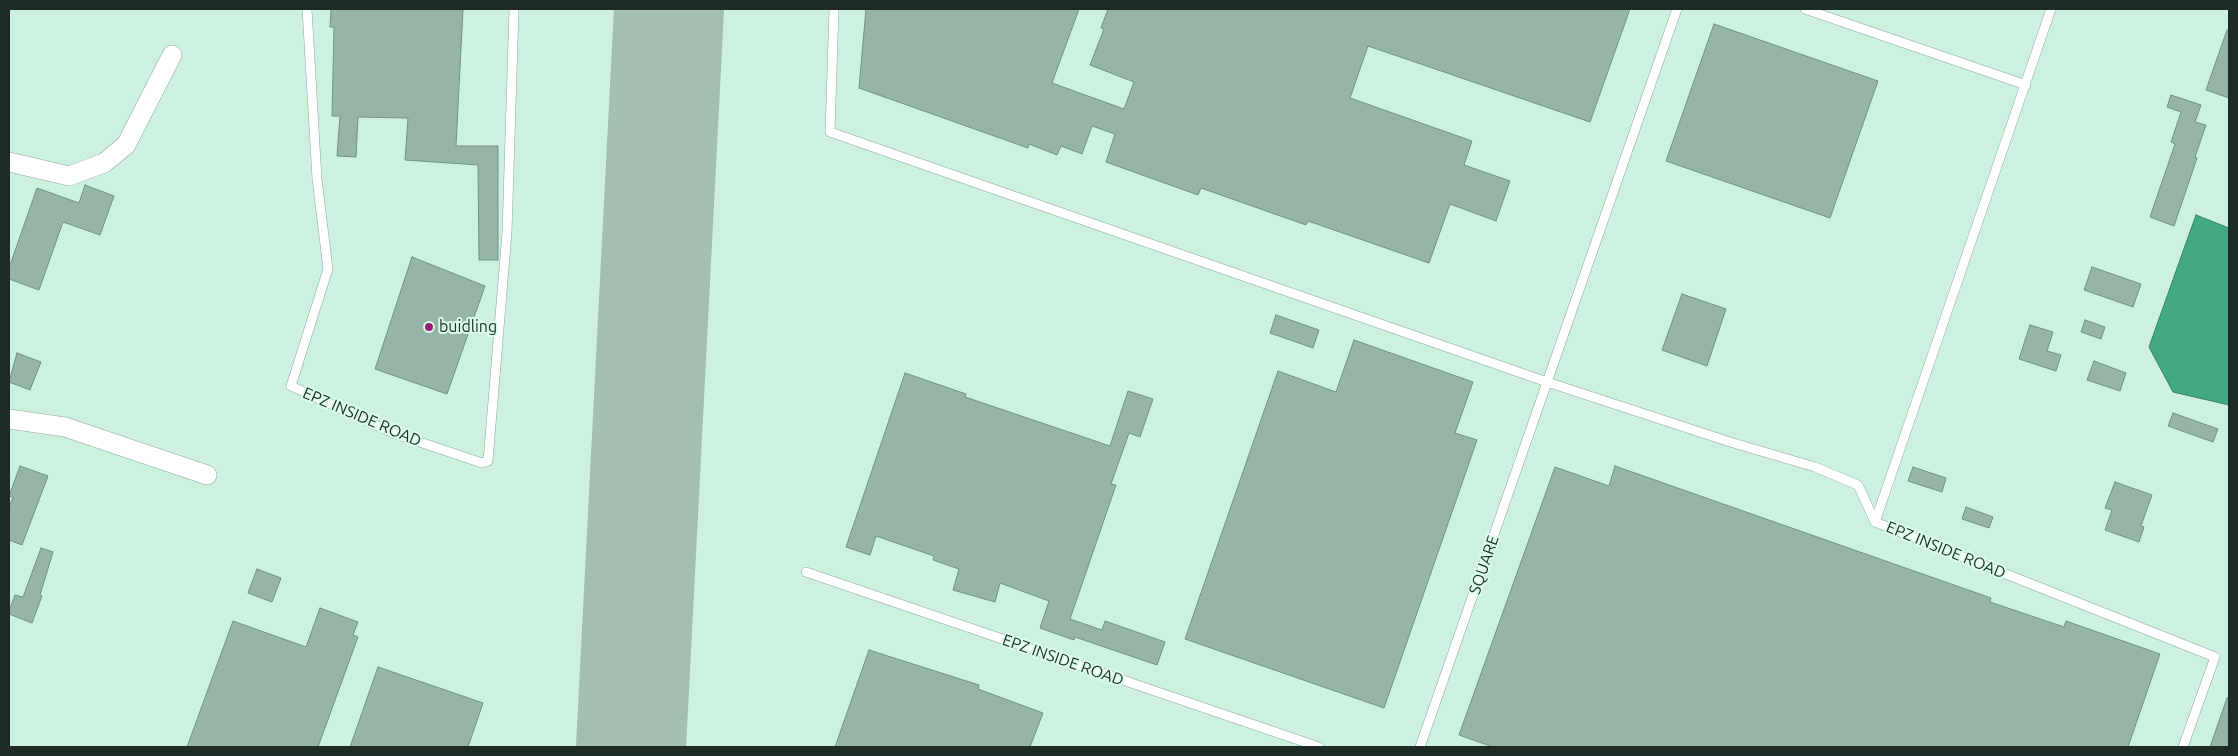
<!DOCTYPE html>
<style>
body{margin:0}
#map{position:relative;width:2238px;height:756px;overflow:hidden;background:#cdf0df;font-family:Ubuntu,sans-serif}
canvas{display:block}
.frame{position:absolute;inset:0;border:10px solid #1e2b25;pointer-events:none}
</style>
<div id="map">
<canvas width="2238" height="756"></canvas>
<div class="frame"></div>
</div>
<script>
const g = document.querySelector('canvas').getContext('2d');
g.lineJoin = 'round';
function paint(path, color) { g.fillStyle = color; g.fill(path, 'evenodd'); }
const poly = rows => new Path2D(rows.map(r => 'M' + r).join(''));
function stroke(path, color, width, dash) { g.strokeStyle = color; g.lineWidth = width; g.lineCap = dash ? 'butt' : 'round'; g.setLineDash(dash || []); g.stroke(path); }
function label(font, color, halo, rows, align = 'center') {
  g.font = font + ' Ubuntu,sans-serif'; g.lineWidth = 4; g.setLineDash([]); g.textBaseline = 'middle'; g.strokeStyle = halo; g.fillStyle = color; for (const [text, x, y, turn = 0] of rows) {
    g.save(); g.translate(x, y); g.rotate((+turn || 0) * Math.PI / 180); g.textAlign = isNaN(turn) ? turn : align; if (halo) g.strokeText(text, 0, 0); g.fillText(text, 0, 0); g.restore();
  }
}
const water = poly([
 [2196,215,2229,228,2229,405,2173,392,2149,347,2196,215]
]);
const runway = poly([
 [631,747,669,9]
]);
const building = poly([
 [331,9,463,9,456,146,498,146,498,260,479,260,478,165,405,160,408,118,358,117,356,157,337,156,340,116,332,116,334,27,330,27,331,9],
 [866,9,1079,9,1052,83,1124,109,1134,82,1090,65,1104,29,1101,28,1108,9,1630,9,1590,122,1368,46,1350,98,1472,141,1464,165,1510,181,1496,221,1450,204,1429,263,1308,221,1306,225,1201,188,1198,195,1106,162,1115,134,1092,126,1082,154,1061,146,1057,155,1029,144,1028,148,859,88,866,9],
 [1714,24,1878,81,1830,218,1666,161,1714,24],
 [2227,30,2229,31,2229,98,2206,90,2227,30],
 [2171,95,2201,105,2195,122,2206,125,2195,157,2197,158,2174,226,2150,217,2175,144,2171,142,2181,112,2167,107,2171,95],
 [85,185,114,196,100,235,63,222,39,290,9,279,9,268,37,188,79,203,85,185],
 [412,257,485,286,447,394,375,369,412,257],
 [2092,267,2141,284,2133,307,2084,290,2092,267],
 [1682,294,1726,309,1707,366,1662,350,1682,294],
 [1276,315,1319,330,1313,348,1270,333,1276,315],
 [2085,320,2105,327,2101,339,2081,332,2085,320],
 [2030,325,2053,332,2047,351,2061,355,2056,371,2019,359,2030,325],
 [1354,340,1473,382,1455,433,1477,440,1384,708,1185,639,1278,371,1336,392,1354,340],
 [17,353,41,362,30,390,9,382,17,353],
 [2094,361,2126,373,2120,391,2087,380,2094,361],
 [905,373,966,394,965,397,1110,446,1128,391,1153,399,1140,437,1129,433,1111,484,1116,485,1070,619,1102,630,1105,621,1165,642,1157,665,1075,637,1074,640,1040,628,1049,601,1000,583,995,602,953,590,959,569,933,560,934,556,876,536,870,555,846,547,905,373],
 [2173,413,2218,429,2213,442,2168,426,2173,413],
 [20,466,48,476,22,545,9,540,9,508,13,497,9,496,20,466],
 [1615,466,1991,598,1990,602,2064,627,2066,621,2160,654,2128,747,1493,747,1459,735,1555,467,1609,486,1615,466],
 [1913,467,1946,478,1942,492,1908,481,1913,467],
 [2115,482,2152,495,2141,526,2144,527,2139,542,2105,530,2112,510,2105,508,2115,482],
 [1966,507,1993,517,1989,528,1962,519,1966,507],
 [41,548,53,552,40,595,42,596,32,623,9,614,9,611,15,595,23,597,41,548],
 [257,569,281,578,272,602,248,593,257,569],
 [320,608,358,622,353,635,358,637,318,747,187,747,233,621,306,647,320,608],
 [869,650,979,685,978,689,1043,713,1030,747,835,747,869,650],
 [378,667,483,703,468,747,350,747,378,667],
 [2227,698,2229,698,2229,747,2210,747,2227,698]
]);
const service = poly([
 [307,9,317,179,328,269,291,386,393,433,482,463,488,461,507,232,514,9],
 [834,9,830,132,1547,382,1730,442,1815,467,1858,485,1875,522,2215,657,2183,747],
 [1805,9,2026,85],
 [1875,522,2051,9],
 [806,572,1319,747],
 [1420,747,1677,9]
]);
const minor = poly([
 [9,162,69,176,104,163,126,145,172,55],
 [9,419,65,427,207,475]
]);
const markers = [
 [429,327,5,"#9b1d73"]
];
const poiNames = [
 ["buidling",439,327]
];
const streetNames = [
 ["EPZ INSIDE ROAD",362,417,23],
 ["EPZ INSIDE ROAD",1946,550,22],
 ["SQUARE",1484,565,-71],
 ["EPZ INSIDE ROAD",1063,660,19]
];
paint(water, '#42a981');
stroke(water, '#378365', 1);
stroke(runway, '#a2bfb1', 110);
paint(building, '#95b6a6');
stroke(building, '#719282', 1);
stroke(service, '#89ab9b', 10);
stroke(minor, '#89ab9b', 20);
stroke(service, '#fff', 9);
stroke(minor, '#fff', 19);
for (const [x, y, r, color] of markers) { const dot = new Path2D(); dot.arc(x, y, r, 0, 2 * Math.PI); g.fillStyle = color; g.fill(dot); stroke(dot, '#dafdec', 2); }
label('16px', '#1e2b25', '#dafdec', poiNames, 'left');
label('16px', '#1e2b25', '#dafdec', streetNames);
</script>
